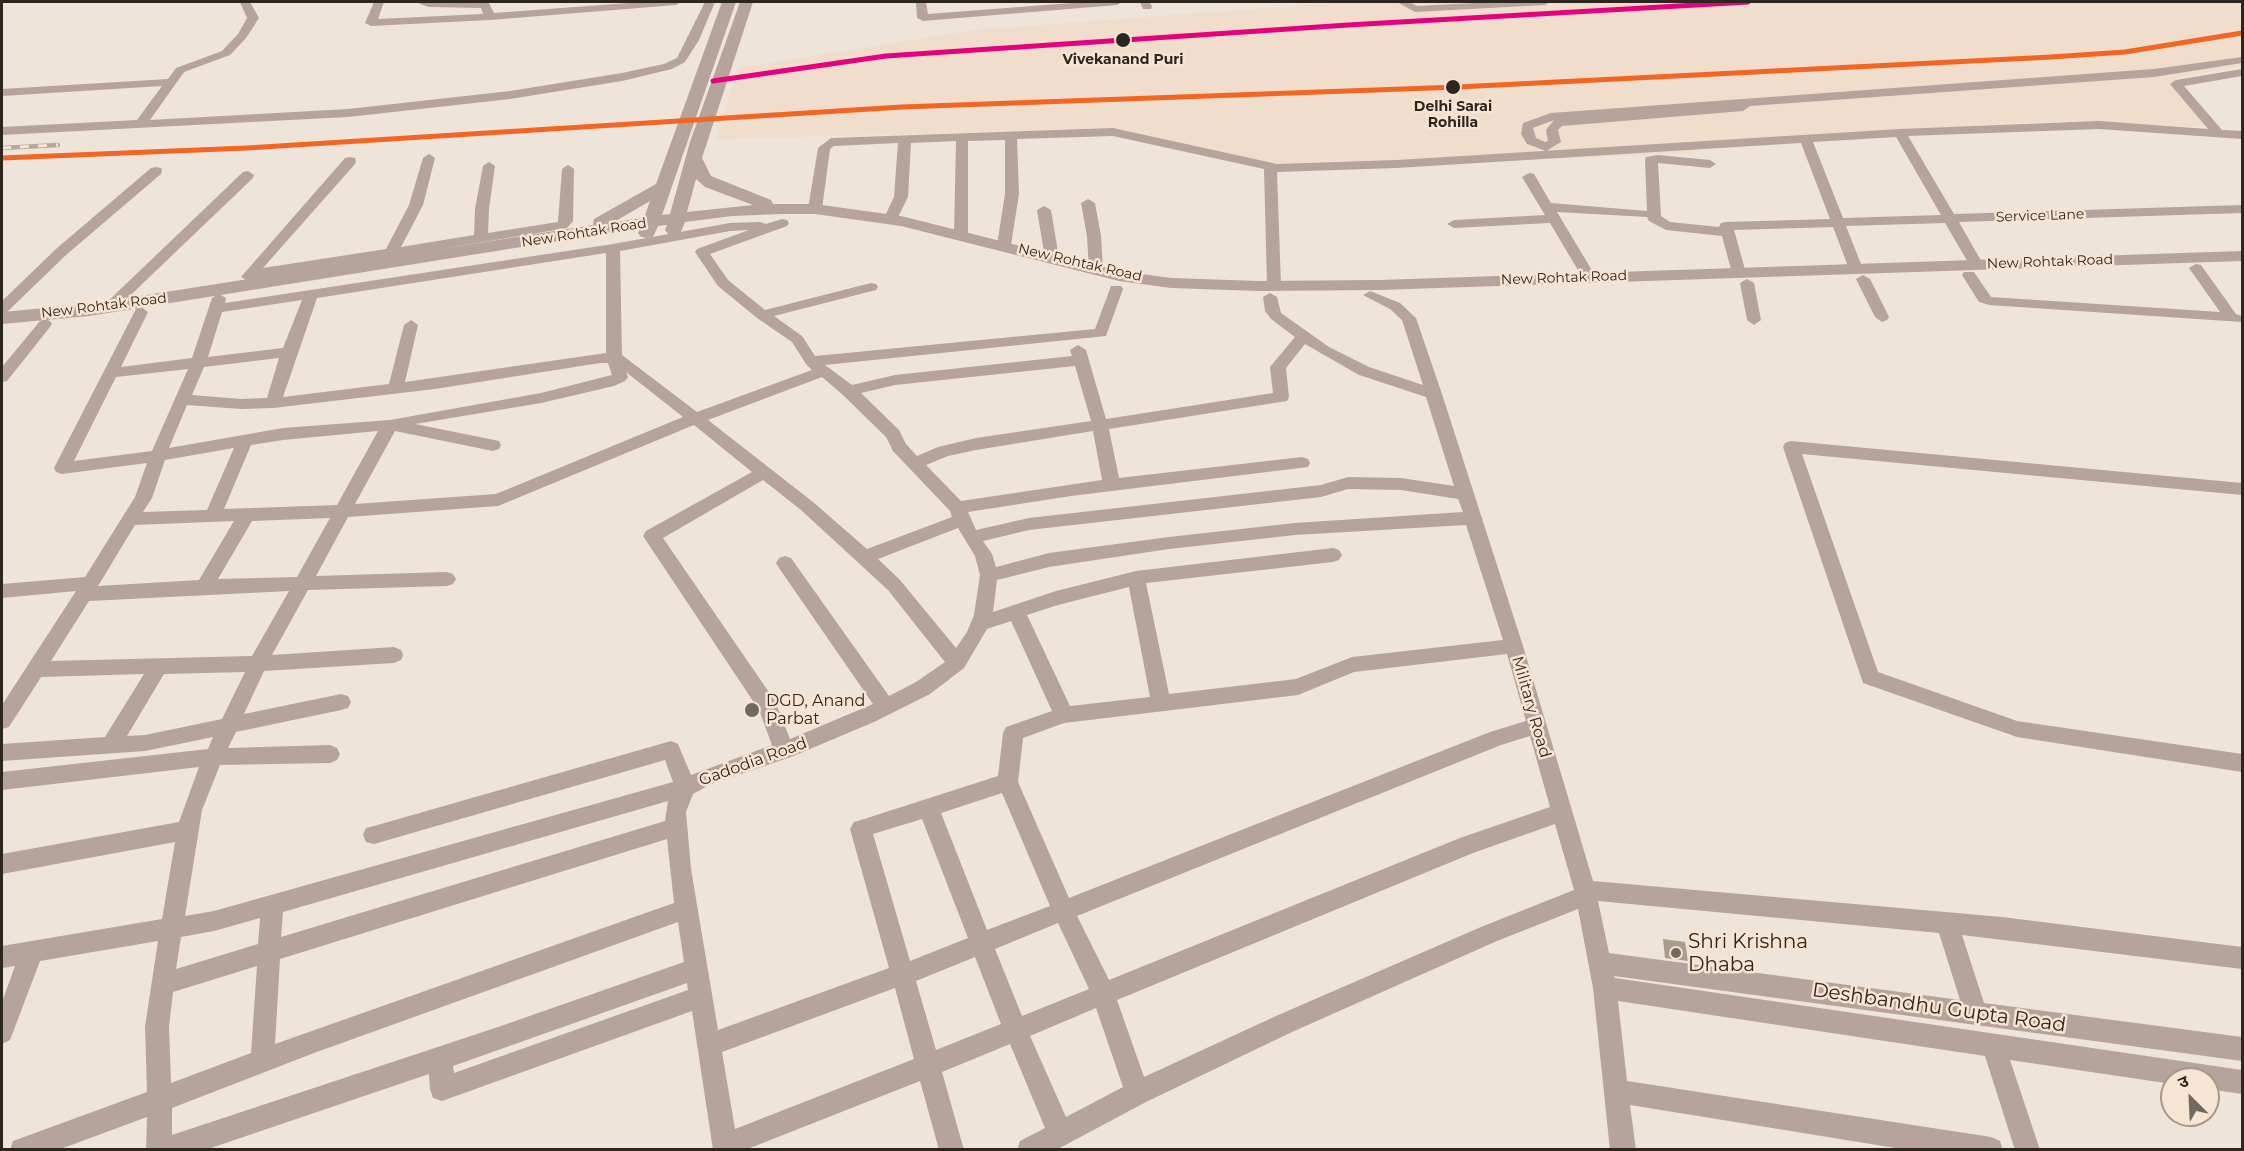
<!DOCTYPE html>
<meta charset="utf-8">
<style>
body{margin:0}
#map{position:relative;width:2244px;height:1151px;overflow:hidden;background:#efe4da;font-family:Montserrat,"Noto Sans Devanagari",sans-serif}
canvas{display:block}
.frame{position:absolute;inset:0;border:3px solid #2d261f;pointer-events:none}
.north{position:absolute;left:2160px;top:1067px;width:60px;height:60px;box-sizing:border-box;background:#f7e4d2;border:2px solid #a6988a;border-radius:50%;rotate:336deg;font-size:16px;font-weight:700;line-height:24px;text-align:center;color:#2d261f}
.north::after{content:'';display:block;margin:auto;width:21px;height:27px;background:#716860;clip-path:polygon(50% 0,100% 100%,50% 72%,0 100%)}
</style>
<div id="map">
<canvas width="2244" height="1151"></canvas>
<div class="frame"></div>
<div class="north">उ</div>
</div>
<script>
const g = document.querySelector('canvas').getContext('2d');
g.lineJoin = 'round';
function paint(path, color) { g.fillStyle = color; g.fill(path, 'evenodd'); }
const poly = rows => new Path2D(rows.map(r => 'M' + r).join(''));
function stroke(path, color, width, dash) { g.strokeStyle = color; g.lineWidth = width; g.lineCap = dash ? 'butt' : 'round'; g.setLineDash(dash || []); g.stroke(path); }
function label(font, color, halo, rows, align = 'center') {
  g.font = font + ' Montserrat,sans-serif'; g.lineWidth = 5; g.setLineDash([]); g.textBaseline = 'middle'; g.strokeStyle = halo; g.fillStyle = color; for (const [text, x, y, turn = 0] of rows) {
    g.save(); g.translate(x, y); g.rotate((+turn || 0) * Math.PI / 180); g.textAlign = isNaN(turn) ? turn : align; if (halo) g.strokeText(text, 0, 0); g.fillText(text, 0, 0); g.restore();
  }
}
const built = poly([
 [1346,2,2242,2,2242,66,2176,78,2212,127,2052,121,1701,142,1694,153,1333,168,1243,162,1121,129,716,139,738,68,974,30]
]);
const building = poly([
 [1663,939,1685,942,1688,961,1665,958]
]);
const minor = poly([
 [240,2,250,2,259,18,246,38,230,55,184,72,150,120,348,109,510,91,622,73,664,64,677,58,705,2,715,2,699,40,685,62,672,69,622,81,510,99,348,117,2,135,2,127,137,120,162,86,2,96,2,89,168,79,176,68,222,51,238,34,247,18,240,2],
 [374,2,384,2,378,19,483,14,481,8,429,7,420,4,419,2,485,2,489,3,494,13,642,2,681,2,676,5,490,20,371,26,365,23,374,2],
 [916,2,926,2,928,14,1084,2,1122,2,1117,5,923,21,917,18,916,2],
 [1140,2,1150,2,1152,7,1151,9,1143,9,1140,2],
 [1397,2,1409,2,1417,6,1494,2,1550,2,1545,5,1415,12,1397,2],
 [2242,57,2242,63,2154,77,1750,106,1743,111,1562,126,1558,130,1561,142,1546,151,1527,144,1521,134,1523,123,1551,113,2154,69,2242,57],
 [1554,120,1546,130,1548,141,1545,142,1536,138,1533,128,1554,120],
 [2242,69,2242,76,2184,86,2222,130,2242,131,2242,139,2099,129,1908,136,1954,214,2242,205,2242,213,1959,222,1983,264,1976,268,1969,264,1945,223,1846,226,1863,269,1856,273,1849,269,1833,227,1734,230,1746,273,1739,277,1732,273,1722,236,1666,230,1649,221,1647,217,1557,212,1596,277,1589,281,1582,277,1550,223,1454,228,1447,224,1454,220,1545,215,1522,177,1529,173,1534,174,1551,203,1647,211,1645,160,1646,157,1658,155,1710,160,1716,164,1710,168,1658,163,1661,216,1670,222,1719,227,1721,223,1726,222,1830,219,1801,143,1397,168,1277,172,1281,286,1274,290,1267,286,1264,169,1113,136,1017,139,1019,194,1011,245,1004,249,997,245,1005,194,1005,140,968,141,968,235,966,238,961,239,954,235,956,141,911,143,908,197,895,223,890,224,883,220,894,197,898,143,834,146,830,149,822,209,815,213,808,209,818,148,831,138,1113,128,1277,164,1397,160,1900,129,2099,121,2208,129,2170,84,2176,80,2242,69],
 [1896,137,1941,215,1843,218,1813,142,1896,137],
 [429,154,435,158,423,205,401,247,474,235,475,209,483,166,489,162,495,166,489,209,488,233,558,222,562,169,568,165,574,169,573,221,567,228,562,229,248,281,241,277,345,158,350,157,355,158,356,161,355,164,263,268,386,249,409,205,423,158,429,154],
 [156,167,161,168,162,171,161,174,66,255,7,312,2,313,2,301,56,249,151,168,156,167],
 [248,171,254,175,253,178,115,310,105,310,103,307,105,304,243,172,248,171],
 [1088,199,1095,203,1101,236,1103,270,1096,274,1089,270,1087,236,1081,203,1088,199],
 [1044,206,1051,210,1059,258,1052,262,1045,258,1037,210,1044,206],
 [782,219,787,220,789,223,787,226,710,254,728,280,765,310,871,283,876,284,878,287,876,290,774,316,802,336,815,356,1095,329,1111,286,1121,286,1123,289,1106,336,825,365,852,385,895,375,1072,356,1070,350,1078,345,1086,350,1106,419,1273,393,1270,367,1295,337,1271,319,1265,311,1263,297,1270,293,1277,297,1281,313,1329,347,1369,367,1423,385,1402,320,1390,309,1363,295,1370,291,1400,303,1416,318,1442,394,1523,646,1593,881,2002,917,2242,947,2242,969,1962,935,1984,1003,2242,1037,2242,1061,1614,976,1615,978,2242,1070,2242,1094,2208,1089,2208,1079,2172,1079,2172,1084,2010,1060,2040,1150,2015,1150,1985,1056,1618,1001,1627,1081,1991,1137,2000,1141,2003,1150,1908,1150,1630,1105,1636,1150,1610,1150,1593,988,1578,909,1497,941,1292,1032,1146,1102,1056,1150,1017,1150,1020,1141,1045,1128,1010,1044,942,1072,964,1150,939,1150,920,1081,745,1150,713,1150,692,1011,442,1101,433,1098,430,1089,429,1074,205,1150,146,1150,147,1117,58,1150,10,1150,13,1141,147,1092,145,1027,158,941,40,961,10,1040,2,1044,2,1002,15,966,2,968,2,946,162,919,175,842,2,874,2,854,179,822,199,767,2,790,2,772,208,749,213,737,145,751,2,761,2,744,105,737,144,674,41,677,9,727,2,729,2,705,76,591,2,598,2,584,85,577,135,497,147,463,62,474,56,472,54,468,136,309,141,307,148,312,121,367,192,358,212,298,219,294,226,298,225,303,613,244,730,223,760,222,766,224,782,219],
 [749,230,697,249,695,252,718,286,757,318,792,342,806,364,812,370,697,412,622,355,620,251,730,231,749,230],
 [606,253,606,353,405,382,418,325,411,320,404,325,389,384,283,397,317,298,606,253],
 [302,300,283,348,208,357,222,312,302,300],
 [1305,344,1359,375,1426,397,1454,486,1401,478,1348,477,1321,485,1029,518,976,530,968,512,1071,496,1308,467,1310,463,1308,459,1302,457,1119,478,1109,429,1287,401,1289,397,1286,368,1305,344],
 [279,358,267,398,241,399,192,395,204,367,279,358],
 [600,363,608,363,612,375,541,393,390,420,283,428,169,448,187,405,241,409,273,408,435,389,600,363],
 [1075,366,1091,421,976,438,938,447,917,456,906,444,899,430,861,393,895,385,1075,366],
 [188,369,152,451,74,461,116,377,188,369],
 [626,372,683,417,496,494,355,504,395,431,493,451,499,449,501,445,499,441,415,424,541,403,614,386,625,381,628,377,626,372],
 [822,377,843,395,886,437,893,451,950,511,952,517,867,549,813,502,708,420,822,377],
 [694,425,752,472,646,531,643,536,759,710,772,745,691,775,678,744,671,741,374,826,366,828,363,835,366,842,374,844,665,760,673,782,214,911,185,916,202,810,220,765,330,763,337,760,340,754,337,748,330,745,228,748,236,732,341,710,348,708,351,702,348,696,341,694,244,714,264,671,394,663,401,660,403,655,401,650,394,647,272,655,308,590,447,586,453,584,456,579,453,574,447,572,316,576,348,517,498,506,694,425],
 [378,431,337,505,224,509,251,445,283,440,378,431],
 [1093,431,1102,480,961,501,926,465,948,456,976,450,1093,431],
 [234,448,207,510,143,512,152,498,165,460,234,448],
 [763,480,801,510,888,590,945,662,916,682,889,696,791,558,785,556,779,558,776,563,779,568,873,704,790,739,775,701,663,538,763,480],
 [1348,489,1401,490,1458,499,1463,512,1295,523,1169,537,1049,553,996,567,992,554,983,541,1029,530,1321,497,1348,489],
 [330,518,297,577,218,579,252,521,330,518],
 [234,521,199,580,98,586,135,525,234,521],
 [1466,525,1503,640,1352,657,1296,679,1169,694,1146,583,1333,562,1339,560,1342,555,1339,550,1333,548,1136,571,1056,591,993,612,997,580,1049,567,1169,549,1295,535,1466,525],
 [958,528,975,556,980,575,974,615,967,632,956,648,900,580,878,559,958,528],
 [1129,587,1150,697,1070,706,1027,615,1058,605,1129,587],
 [289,591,252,656,51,661,89,601,289,591],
 [1011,621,1052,711,1006,727,1003,733,998,776,861,820,854,822,850,829,889,968,718,1030,691,869,686,812,693,794,711,784,791,757,874,722,930,694,964,668,987,629,1011,621],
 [1507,654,1526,721,1490,732,1069,898,1018,782,1023,738,1064,723,1298,695,1354,672,1507,654],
 [245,672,222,719,145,735,127,736,164,674,245,672],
 [1530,736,1550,807,1460,838,1109,980,1077,916,1501,745,1530,736],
 [1002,793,1050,906,987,930,941,813,1002,793],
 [668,801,665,821,281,937,283,912,668,801],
 [922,819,968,938,910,961,873,834,922,819],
 [1555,824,1574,890,1481,927,1276,1016,1144,1077,1117,1000,1473,853,1555,824],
 [667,839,674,903,275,1044,280,959,667,839],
 [1598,901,1939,933,1960,1000,1609,953,1598,901],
 [260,918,258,944,176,969,181,937,214,931,260,918],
 [678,922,684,962,501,1026,172,1135,172,1108,314,1053,678,922],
 [1058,923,1089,989,1022,1016,995,949,1058,923],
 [975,957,1001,1024,936,1050,916,981,975,957],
 [257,966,251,1053,171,1083,169,1027,173,992,257,966],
 [687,983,688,990,454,1073,453,1066,687,983],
 [895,988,914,1059,735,1129,722,1052,895,988],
 [1096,1008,1123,1087,1066,1117,1030,1036,1096,1008],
 [2196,264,2201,265,2236,314,2242,316,2242,322,1989,305,1979,302,1962,275,1964,272,1974,272,1991,297,2220,312,2189,268,2196,264],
 [1863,275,1870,279,1889,317,1887,320,1882,322,1875,317,1856,279,1863,275],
 [1747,279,1754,283,1761,320,1754,325,1747,320,1740,283,1747,279],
 [45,319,50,321,52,324,50,327,7,381,2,382,2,367,40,321,45,319],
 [1791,441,2242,483,2242,495,1802,454,1878,672,2017,721,2242,754,2242,772,2017,737,1863,683,1783,447,1785,443,1791,441]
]);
const major = poly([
 [722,2,736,2,662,215,670,214,690,142,740,2,753,2,702,158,711,176,771,200,773,204,815,204,901,216,1120,271,1171,278,1259,281,1379,280,2242,251,2242,261,1379,290,1259,291,1171,288,1119,281,901,226,815,214,781,214,732,216,685,222,680,234,674,235,668,234,665,230,667,225,658,226,653,237,647,238,641,237,638,233,640,228,89,316,2,324,2,312,89,304,593,225,594,219,656,184,722,2],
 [696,179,705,187,753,205,687,212,696,179],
 [650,201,644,218,614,222,650,201]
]);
const rail = poly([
 [2,148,58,145]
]);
const rail1 = poly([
 [2,158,247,148,902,107,1458,87,2051,57,2125,52,2242,33]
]);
const rail2 = poly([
 [713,81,886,56,1348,25,1748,2]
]);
const markers = [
 [1123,40,8,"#2d261f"],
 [1453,87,8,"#2d261f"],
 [752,710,8,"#716860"],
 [1676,953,6,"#716860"]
];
const farStopnames = [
 ["Vivekanand Puri",1123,60],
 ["Delhi Sarai",1453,107],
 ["Rohilla",1453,123]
];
const farStreetnames = [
 ["Service Lane",2040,216,-2],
 ["New Rohtak Road",584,233,-9],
 ["New Rohtak Road",2050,262,-2],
 ["New Rohtak Road",1080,263,13],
 ["New Rohtak Road",1564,278,-2],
 ["New Rohtak Road",104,306,-7]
];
const poiNames = [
 ["DGD, Anand",766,701],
 ["Parbat",766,719]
];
const streetNames = [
 ["Military Road",1531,707,74],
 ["Gadodia Road",753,762,-20]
];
const nearPoinames = [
 ["Shri Krishna",1688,942],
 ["Dhaba",1688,965]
];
const nearStreetnames = [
 ["Deshbandhu Gupta Road",1939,1008,8]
];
paint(built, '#f0ddcc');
paint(building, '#a69e8b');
paint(minor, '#b5a39c');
paint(major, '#b6a39b');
stroke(rail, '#b4a89f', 4.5);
stroke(rail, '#f7e4d2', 3, [9]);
stroke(rail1, '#f26522', 5);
stroke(rail2, '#e5007d', 5);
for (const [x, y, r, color] of markers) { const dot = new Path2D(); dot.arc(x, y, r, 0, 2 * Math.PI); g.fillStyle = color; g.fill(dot); stroke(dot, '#f7e4d2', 2); }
label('bold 14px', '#2d261f', '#f7e4d2', farStopnames);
label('14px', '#2d261f', '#f7e4d2', farStreetnames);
label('16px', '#2d261f', '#f7e4d2', poiNames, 'left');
label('16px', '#2d261f', '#f7e4d2', streetNames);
label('20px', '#2d261f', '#f7e4d2', nearPoinames, 'left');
label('20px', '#2d261f', '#f7e4d2', nearStreetnames);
</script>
